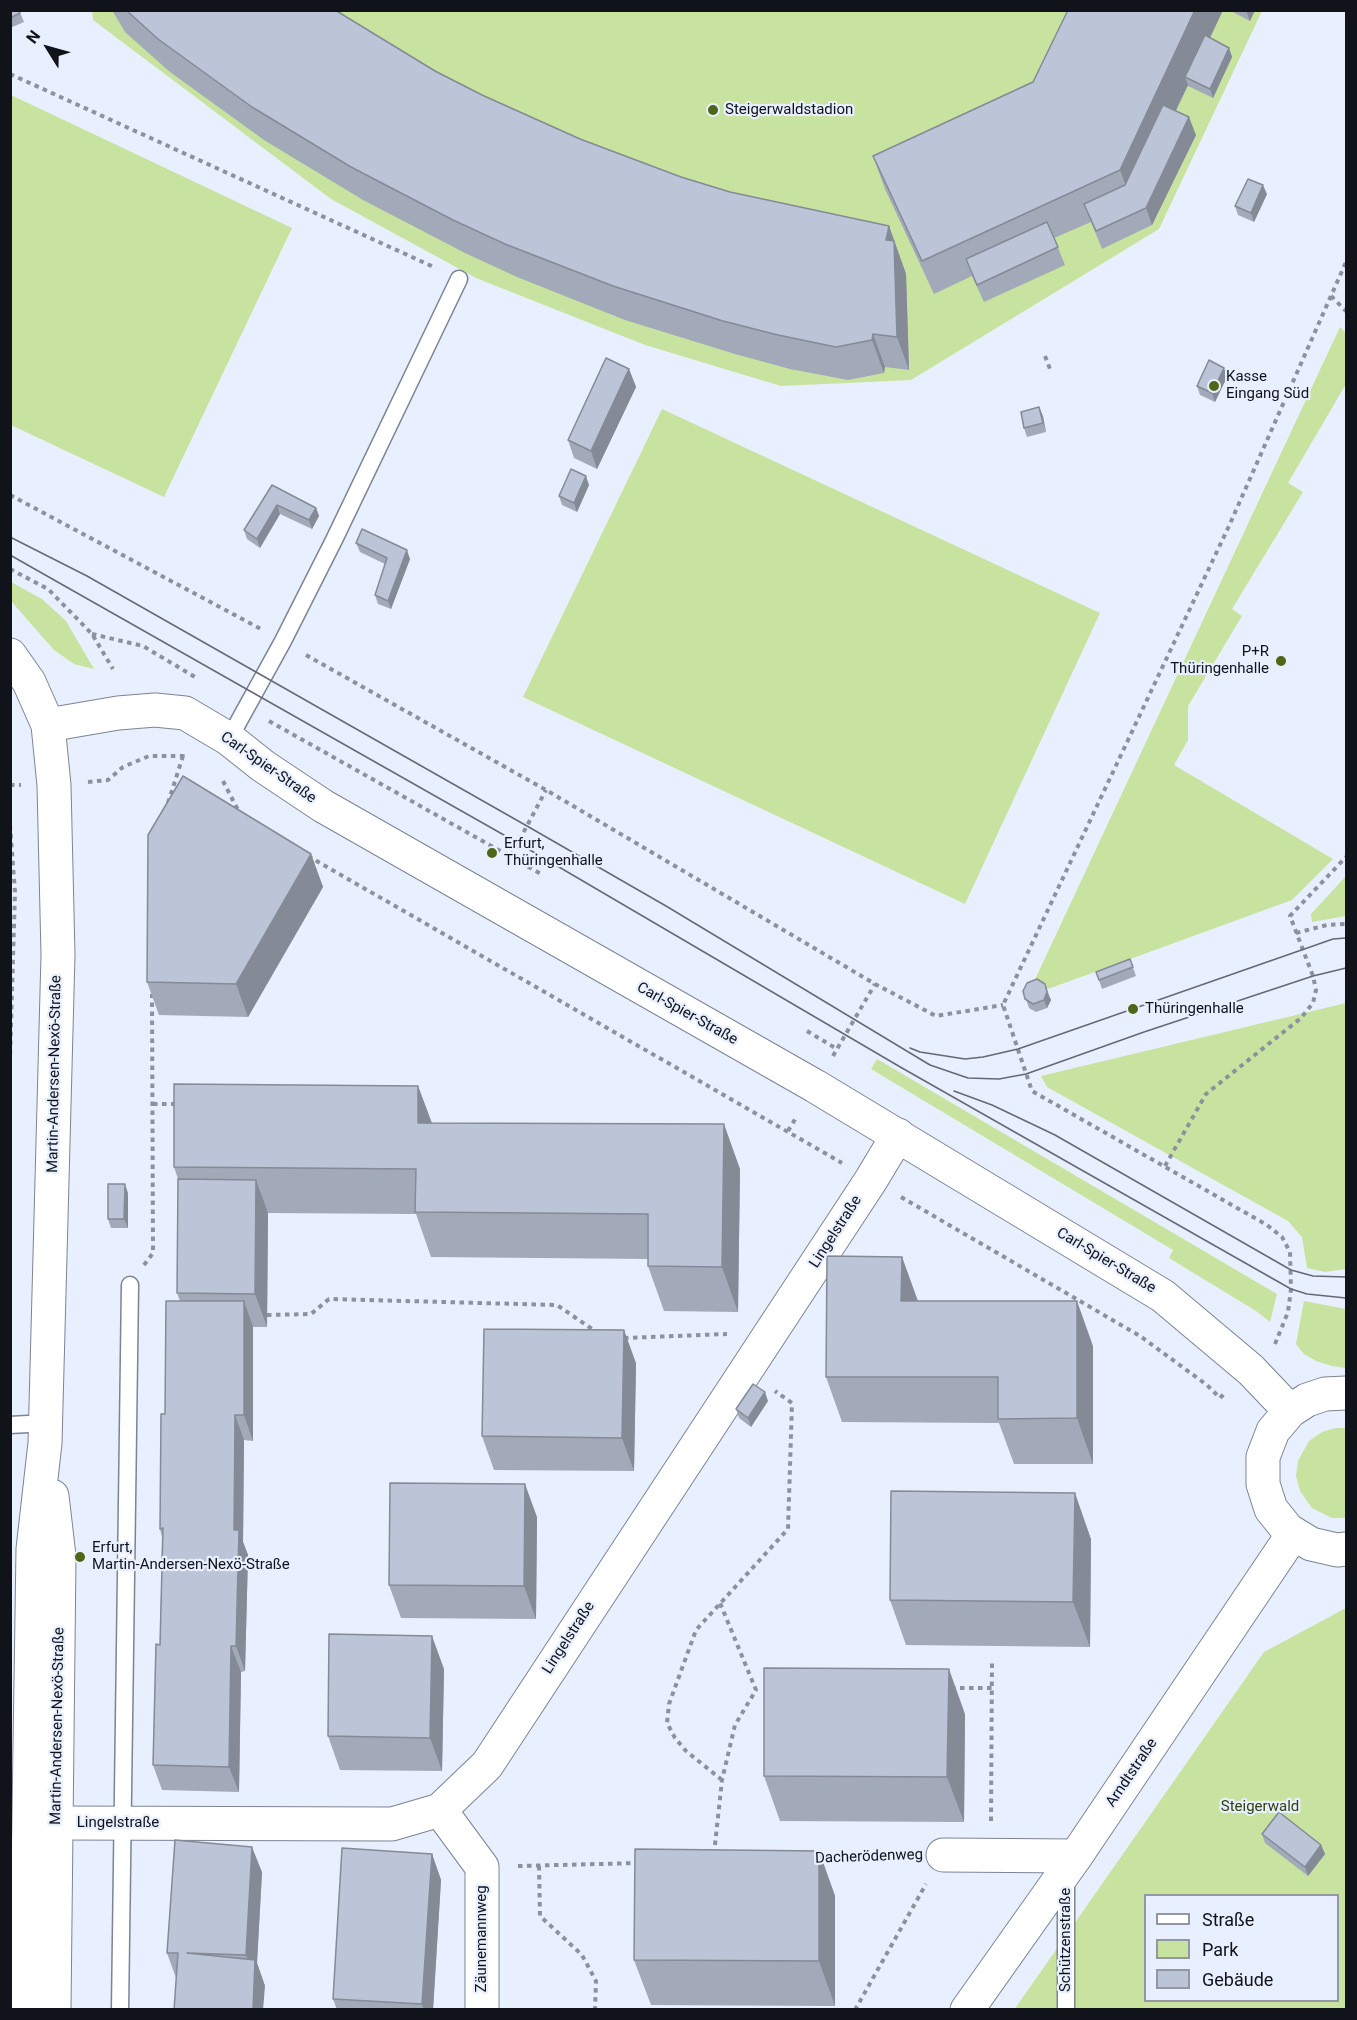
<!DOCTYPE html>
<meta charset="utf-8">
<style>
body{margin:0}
#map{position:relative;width:1357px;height:2020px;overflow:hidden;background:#e8effe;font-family:Roboto,sans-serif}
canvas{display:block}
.frame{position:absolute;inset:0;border:12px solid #101319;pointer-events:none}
.legend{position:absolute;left:1144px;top:1894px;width:195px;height:108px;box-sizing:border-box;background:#e8effe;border:2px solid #9297a2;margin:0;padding:8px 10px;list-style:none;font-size:18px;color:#101319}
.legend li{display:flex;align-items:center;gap:12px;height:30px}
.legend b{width:30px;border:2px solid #9297a2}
.north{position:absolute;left:18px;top:18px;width:60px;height:60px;-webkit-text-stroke:4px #e8effe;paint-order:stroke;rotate:307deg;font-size:16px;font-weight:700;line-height:24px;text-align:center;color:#101319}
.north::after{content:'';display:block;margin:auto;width:21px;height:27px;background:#101319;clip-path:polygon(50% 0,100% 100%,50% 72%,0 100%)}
</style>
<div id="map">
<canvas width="1357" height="2020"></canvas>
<div class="frame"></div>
<ul class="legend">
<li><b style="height:8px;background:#fff"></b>Straße</li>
<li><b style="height:16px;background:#c8e39f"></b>Park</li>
<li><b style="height:16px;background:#bcc5d7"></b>Gebäude</li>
</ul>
<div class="north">N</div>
</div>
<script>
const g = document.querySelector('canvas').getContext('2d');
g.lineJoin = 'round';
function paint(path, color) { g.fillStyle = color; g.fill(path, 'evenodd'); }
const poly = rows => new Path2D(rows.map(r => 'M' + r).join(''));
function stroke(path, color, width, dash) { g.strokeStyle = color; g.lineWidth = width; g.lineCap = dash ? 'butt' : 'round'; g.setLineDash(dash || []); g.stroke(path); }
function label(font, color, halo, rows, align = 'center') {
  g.font = font + ' Roboto,sans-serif'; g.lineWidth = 4.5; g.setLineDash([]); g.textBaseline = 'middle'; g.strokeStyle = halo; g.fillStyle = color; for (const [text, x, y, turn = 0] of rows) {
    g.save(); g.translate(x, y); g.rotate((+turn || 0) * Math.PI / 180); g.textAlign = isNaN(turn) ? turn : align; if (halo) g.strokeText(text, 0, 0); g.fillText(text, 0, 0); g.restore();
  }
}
const green = poly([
 [92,11,1262,11,1159,229,911,380,781,386,645,345,476,278,331,199,93,20],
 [11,95,292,228,164,497,11,425],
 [1340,327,1346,333,1346,384,1288,483,1303,492,1232,609,1242,616,1188,706,1188,740,1174,765,1333,859,1292,900,1048,989,1040,984,1031,988],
 [662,409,1100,613,965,904,523,697],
 [11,582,42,599,66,621,94,669,74,664,54,650,11,601],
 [1346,876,1346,916,1312,922,1311,914],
 [1346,1003,1346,1269,1325,1272,1307,1268,1302,1237,1288,1221,1047,1087,1041,1076],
 [877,1059,1277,1294,1270,1322,1256,1311,1169,1258,1173,1250,871,1069],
 [1304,1301,1346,1309,1346,1368,1332,1366,1316,1361,1304,1354,1296,1344],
 [1336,1428,1346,1428,1346,1518,1332,1518,1312,1508,1300,1491,1296,1476,1298,1461,1309,1441,1322,1432],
 [1346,1608,1346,2009,1014,2010,1264,1652],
 [1146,1896,1338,1896,1338,2000,1146,2000]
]);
const path = poly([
 [10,74,436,268],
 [1331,296,1346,311],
 [1045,356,1050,369],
 [10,495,261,629],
 [10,569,48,589,92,634,113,669],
 [92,634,143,646,195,677],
 [306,655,546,790,875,984,936,1016,1003,1005],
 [269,721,543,875],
 [223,781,239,812],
 [88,782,108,780,123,767,149,756,183,756,187,758],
 [10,785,21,785],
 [168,803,183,756],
 [10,825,15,892,10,1059],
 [308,856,842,1163],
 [511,856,546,790],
 [1296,933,1327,925,1346,924],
 [807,1031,837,1049],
 [833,1056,875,984],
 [153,1104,179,1104],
 [788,1131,797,1116],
 [1165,1166,1206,1094,1301,1018,1313,1003,1316,990,1313,976,1290,916,1346,857],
 [901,1197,1140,1336,1207,1385,1220,1398,1225,1393],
 [144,1265,153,1253,152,994],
 [267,1315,311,1314,329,1299,557,1305,595,1331],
 [624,1338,727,1334],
 [1275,1344,1288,1312,1291,1289,1290,1252,1282,1237,1267,1225,1032,1091,1003,1005,1229,526,1346,262],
 [951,1688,993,1688],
 [722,1780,686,1751,675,1738,667,1723,669,1704,696,1630,788,1529,792,1403,775,1391],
 [991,1821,992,1659],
 [714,1854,722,1780,735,1725,756,1690,720,1603],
 [817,1858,909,1856],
 [518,1866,639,1863],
 [539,1866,540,1916,582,1955,596,1981,595,2010],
 [855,2010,926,1884]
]);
const service = poly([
 [229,739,283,641,334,540,459,279],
 [10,1425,46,1423],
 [120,2010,130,1285],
 [1066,2010,1066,1875]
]);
const minor = poly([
 [440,1810,482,1867,482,2010],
 [57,1823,392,1824,440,1810,487,1765,871,1180,898,1135],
 [943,1855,1076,1856]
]);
const tertiary = poly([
 [48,725,118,713,155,710,185,713,229,739,263,766,323,806,815,1086,1163,1296,1251,1370,1290,1411],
 [1346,1393,1325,1394,1307,1400,1290,1411,1273,1431,1263,1457,1263,1484,1271,1509,1288,1530,1311,1544,1337,1550,1346,1549],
 [967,2010,1076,1856,1293,1534]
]);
const secondary = poly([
 [10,655,29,682,48,725,54,785,58,955,45,1443,33,1549,26,2010],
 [52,1496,59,1556,54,2010]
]);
const tram = poly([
 [10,537,87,576,527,826,666,906,930,1065,968,1078,999,1079,1026,1074,1144,1032,1313,976,1346,968],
 [10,555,518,843,902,1068,1291,1289,1307,1294,1346,1298],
 [910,1048,920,1052,965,1059,983,1057,1018,1049,1333,939,1346,938],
 [954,1091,992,1105,1055,1135,1291,1270,1313,1276,1346,1277]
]);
const wall = poly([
 [10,10,19,10,24,22,10,28],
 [112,10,335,10,435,71,482,95,580,139,681,177,730,192,889,226,906,274,909,370,885,367,884,373,848,380,790,369,735,354,625,320,517,277,465,253,363,200,264,140,170,72,125,32],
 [1068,10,1223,10,1210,38,1229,48,1232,57,1213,98,1188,86,1188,85,1176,110,1196,135,1152,225,1102,249,1091,222,1054,238,1065,265,984,302,972,276,934,294,885,189,873,156,1033,82],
 [1229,10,1255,10,1250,21],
 [1267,194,1254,222,1238,215,1235,206],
 [1224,368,1227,377,1215,402,1200,395,1197,386],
 [629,369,636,387,597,469,574,458,568,440],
 [1039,407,1046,432,1027,437,1024,428],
 [272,485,316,508,319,516,312,529,280,514,260,548,247,539,244,530],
 [589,485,577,512,562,505,559,496],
 [356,543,410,559,391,609,378,604,375,595,385,564,360,552],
 [311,854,323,887,248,1017,159,1015,147,982],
 [1130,959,1136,976,1102,989,1096,972],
 [1045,984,1051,1000,1047,1008,1036,1012,1029,1008,1023,991],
 [418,1086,432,1123,740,1169,738,1312,664,1311,648,1266,648,1259,431,1257,416,1214,268,1213,267,1327,253,1327,253,1441,244,1440,243,1542,248,1555,245,1671,241,1672,239,1792,162,1790,153,1765,160,1645,162,1537,160,1529,165,1414,180,1301,177,1293,178,1179,174,1167],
 [128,1193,128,1228,111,1228,108,1219],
 [902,1257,918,1301,1093,1346,1093,1464,1014,1464,999,1423,842,1422,826,1377],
 [636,1363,634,1471,494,1470,482,1436],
 [768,1401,751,1427,739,1418,736,1409],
 [537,1517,536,1619,401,1618,389,1585],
 [1091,1539,1090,1647,906,1645,890,1600],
 [444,1669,442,1771,340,1770,328,1736],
 [965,1714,964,1822,780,1821,764,1776],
 [1262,1834,1321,1845,1325,1854,1308,1876,1265,1843],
 [819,1851,835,1896,835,2006,651,2005,634,1960],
 [432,1854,441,1880,433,2010,337,2010,333,1999],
 [262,1872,257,1963,265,1986,176,1978,167,1953]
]);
const shadedWall = poly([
 [1195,10,1223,10,1190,80,1185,77,1188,85,1132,203,1120,170],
 [1246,10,1255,10,1250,21],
 [1229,48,1232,57,1213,98,1210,89],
 [1189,117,1196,135,1152,225,1146,208],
 [1263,185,1267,194,1254,222,1251,213],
 [889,226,906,274,909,370,897,337,886,240],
 [873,334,885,367,884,373,872,340],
 [1224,368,1227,377,1215,402,1212,393],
 [629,369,636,387,597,469,591,451],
 [1039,407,1043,416,1046,432,1043,423],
 [586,476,589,485,577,512,574,503],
 [277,505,280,514,260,548,257,539],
 [316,508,319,516,312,529,309,520],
 [407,550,410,559,391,609,388,601],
 [311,854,323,887,248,1017,236,984],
 [1047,992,1051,1000,1047,1008,1044,1000],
 [418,1086,435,1132,418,1123],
 [724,1124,740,1169,738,1312,722,1267],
 [256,1180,268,1213,267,1327,255,1294],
 [125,1184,128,1193,128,1228,124,1219],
 [902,1257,918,1302,901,1301],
 [244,1301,253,1327,253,1441,244,1415],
 [1077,1301,1093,1346,1093,1464,1077,1418],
 [624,1330,636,1363,634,1471,622,1438],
 [765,1392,768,1401,751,1427,748,1418],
 [235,1415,244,1440,243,1542,248,1555,245,1671,236,1646,234,1530],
 [525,1484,537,1517,536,1619,524,1586],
 [1075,1493,1091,1539,1090,1647,1073,1602],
 [432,1636,444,1669,442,1771,430,1738],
 [231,1646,241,1672,239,1792,229,1767],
 [949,1669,965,1714,964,1822,947,1777],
 [1321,1845,1325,1854,1308,1876,1305,1867],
 [252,1847,262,1872,257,1963,265,1986,263,2010,253,2010,254,1977,246,1955],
 [819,1851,835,1896,835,2006,819,1961],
 [432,1854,441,1880,433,2010,424,2010,422,2004]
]);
const building = poly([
 [10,10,19,10,20,13,10,18,10,10],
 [126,10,335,10,435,71,482,95,580,139,681,177,730,192,889,226,886,240,894,241,897,337,873,334,872,340,836,347,778,335,723,321,613,286,505,244,453,220,351,167,252,107,158,39,126,10],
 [1068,10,1195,10,1120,170,922,261,873,156,1033,82,1068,10],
 [1205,35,1229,48,1210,89,1185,77,1205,35],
 [1163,105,1189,117,1146,208,1096,231,1084,204,1125,185,1163,105],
 [1248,179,1263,185,1251,213,1235,206,1248,179],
 [1047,222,1058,247,977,285,966,259,1047,222],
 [606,358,629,369,591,451,568,440,606,358],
 [1209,360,1224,368,1212,393,1197,386,1209,360],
 [1039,407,1043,423,1024,428,1021,412,1039,407],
 [571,469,586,476,574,503,559,496,571,469],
 [272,485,316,508,309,520,277,505,257,539,244,530,272,485],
 [362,529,407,550,388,601,375,595,387,558,356,543,362,529],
 [183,776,311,854,236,984,147,982,148,835,183,776],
 [1130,959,1133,967,1099,980,1096,972,1130,959],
 [1037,979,1045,984,1047,992,1044,1000,1033,1004,1025,999,1023,991,1027,983,1037,979],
 [174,1084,418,1086,418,1123,724,1124,722,1267,648,1266,648,1214,415,1212,416,1169,174,1167,174,1084],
 [178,1179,256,1180,255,1294,177,1293,178,1179],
 [108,1184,125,1184,124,1219,108,1219,108,1184],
 [827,1256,902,1257,901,1301,1077,1301,1077,1418,998,1419,998,1377,826,1377,827,1256],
 [166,1301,244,1301,244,1415,235,1415,234,1530,239,1530,236,1646,231,1646,229,1767,153,1765,156,1644,160,1645,163,1528,160,1529,161,1414,165,1414,166,1301],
 [484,1329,624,1330,622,1438,482,1436,484,1329],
 [753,1384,765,1392,748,1418,736,1409,753,1384],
 [390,1483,525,1484,524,1586,389,1585,390,1483],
 [891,1491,1075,1493,1073,1602,890,1600,891,1491],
 [329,1634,432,1636,430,1738,328,1736,329,1634],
 [764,1668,949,1669,947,1777,764,1776,764,1668],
 [1279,1812,1321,1845,1305,1867,1262,1834,1279,1812],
 [175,1840,252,1847,246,1955,187,1953,255,1960,253,2010,174,2010,178,1953,167,1953,175,1840],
 [342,1848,432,1854,422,2004,333,1999,342,1848],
 [635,1849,819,1851,819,1961,634,1960,635,1849]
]);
const markers = [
 [713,110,6,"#4d6617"],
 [1214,386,6,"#4d6617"],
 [1281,661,6,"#4d6617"],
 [492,853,6,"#4d6617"],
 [1133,1009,6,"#4d6617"],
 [80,1557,6,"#4d6617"]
];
const poiNames = [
 ["Steigerwaldstadion",725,110],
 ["Kasse",1226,377],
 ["Eingang Süd",1226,394],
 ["P+R",1269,652,"right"],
 ["Thüringenhalle",1269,669,"right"],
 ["Erfurt,",504,844],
 ["Thüringenhalle",504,861],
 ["Thüringenhalle",1145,1009],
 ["Erfurt,",92,1548],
 ["Martin-Andersen-Nexö-Straße",92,1565]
];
const streetNames = [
 ["Carl-Spier-Straße",268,768,35],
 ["Carl-Spier-Straße",687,1014,29],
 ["Martin-Andersen-Nexö-Straße",55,1074,-89],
 ["Lingelstraße",836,1232,-57],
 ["Carl-Spier-Straße",1106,1261,31],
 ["Lingelstraße",569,1638,-57],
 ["Martin-Andersen-Nexö-Straße",58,1726,-89],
 ["Arndtstraße",1132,1773,-56],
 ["Lingelstraße",118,1823],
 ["Dacherödenweg",869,1857,-2],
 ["Zäunemannweg",482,1939,-90],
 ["Schützenstraße",1066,1940,-90]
];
const parkNames = [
 ["Steigerwald",1260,1807]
];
paint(green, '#c8e39f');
stroke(service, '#7c8494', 19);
stroke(minor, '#7c8494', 35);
stroke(tertiary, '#7c8494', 35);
stroke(secondary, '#7c8494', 35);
stroke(path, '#8c929d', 4, [4.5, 4.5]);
stroke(service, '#fff', 16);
stroke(minor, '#fff', 33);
stroke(tertiary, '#fff', 33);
stroke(secondary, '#fff', 33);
stroke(tram, '#656973', 1.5);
paint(wall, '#a2a9b9');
paint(shadedWall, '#848a96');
paint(building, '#bcc5d7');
stroke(building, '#848a96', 1.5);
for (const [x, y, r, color] of markers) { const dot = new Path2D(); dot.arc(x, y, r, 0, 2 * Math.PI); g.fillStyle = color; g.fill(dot); stroke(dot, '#e8effe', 2); }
label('15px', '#101319', '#e8effe', poiNames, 'left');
label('15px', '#101319', '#e8effe', streetNames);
label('15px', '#30410d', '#e8effe', parkNames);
</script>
